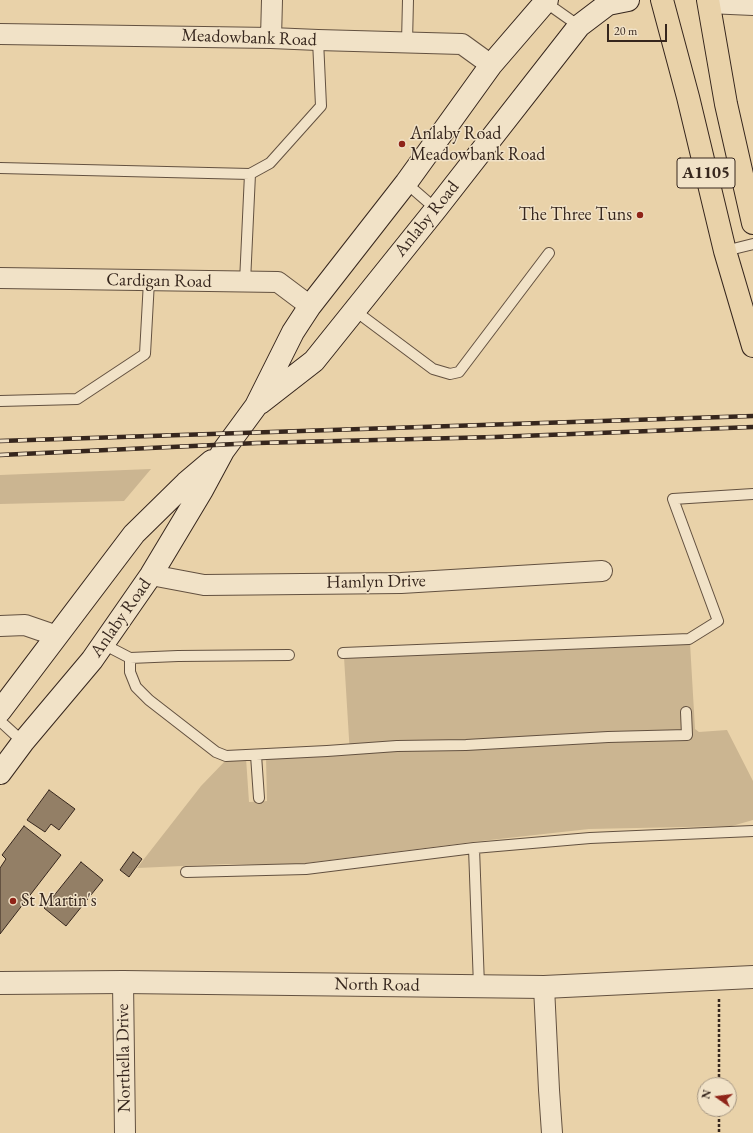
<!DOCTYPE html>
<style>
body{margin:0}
#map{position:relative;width:753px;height:1133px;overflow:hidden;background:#e9d2a9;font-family:"EB Garamond",serif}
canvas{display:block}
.north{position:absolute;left:697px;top:1077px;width:40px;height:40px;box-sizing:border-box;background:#f1e2c7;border:1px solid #a69783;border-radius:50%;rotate:284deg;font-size:11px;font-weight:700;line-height:16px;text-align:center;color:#36261d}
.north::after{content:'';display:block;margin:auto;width:14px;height:18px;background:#8f2418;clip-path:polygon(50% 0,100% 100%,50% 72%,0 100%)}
.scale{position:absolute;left:607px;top:24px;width:60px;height:18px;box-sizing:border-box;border:2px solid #36261d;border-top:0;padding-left:5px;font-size:12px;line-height:14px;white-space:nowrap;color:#36261d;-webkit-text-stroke:3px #f1e2c7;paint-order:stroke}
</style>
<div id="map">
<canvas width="753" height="1133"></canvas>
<div class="north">N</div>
<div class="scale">20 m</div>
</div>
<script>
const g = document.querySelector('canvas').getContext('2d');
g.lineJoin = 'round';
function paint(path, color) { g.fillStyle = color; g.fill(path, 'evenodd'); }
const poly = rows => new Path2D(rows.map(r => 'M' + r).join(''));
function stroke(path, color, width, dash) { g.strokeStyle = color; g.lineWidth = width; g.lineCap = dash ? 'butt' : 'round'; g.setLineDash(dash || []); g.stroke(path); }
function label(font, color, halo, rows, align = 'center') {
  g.font = font + ' "EB Garamond",serif'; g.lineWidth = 3; g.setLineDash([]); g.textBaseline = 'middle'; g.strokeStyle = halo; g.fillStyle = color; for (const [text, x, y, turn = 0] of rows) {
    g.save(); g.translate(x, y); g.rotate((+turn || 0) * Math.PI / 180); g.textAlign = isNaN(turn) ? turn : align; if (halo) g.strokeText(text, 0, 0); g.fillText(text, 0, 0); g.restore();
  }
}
const green = poly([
 [151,469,124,501,0,504,0,475],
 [690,643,695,729,699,732,727,730,753,781,753,820,732,826,589,829,472,842,291,865,228,864,137,868,201,786,227,759,246,758,249,802,267,801,266,757,314,754,328,756,350,755,344,657]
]);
const building = poly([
 [49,790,75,809,59,830,51,824,45,832,27,820,49,790],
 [24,826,61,855,0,934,0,868,6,859,2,855,24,826],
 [133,852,142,859,129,877,120,870,133,852],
 [81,862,103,880,66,926,44,908,81,862]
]);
const path = poly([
 [719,999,719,1085],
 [719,1109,719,1133]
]);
const service = poly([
 [545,2,579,26],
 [407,42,408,0],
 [0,168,250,174,245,282],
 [250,174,270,163,321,106,318,40],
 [406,183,436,209],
 [725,251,753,244],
 [354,310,433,369,450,374,459,372,549,253],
 [0,401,77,399,145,354,149,281],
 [103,644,130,658,130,672,136,687,149,700,216,752,226,756,327,751,397,746,466,745,608,737,687,735,686,712],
 [343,653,689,639,718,621,673,499,753,494],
 [130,658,178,656,289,655],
 [0,721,23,742],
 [256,755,259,798],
 [474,848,479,986],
 [186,872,306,869,474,848,590,838,753,831]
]);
const minor = poly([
 [708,3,753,5],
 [0,34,271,38,318,40,462,44,491,65],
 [271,38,272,0],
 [0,278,278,282,310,306],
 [151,575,204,585,401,583,602,571],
 [0,626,25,625,57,636],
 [123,982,125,1133],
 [544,987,549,1090,552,1133]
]);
const tertiary = poly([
 [0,983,123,982,544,987,753,977]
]);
const secondary = poly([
 [260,403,314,361,436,209,579,26,608,4,628,0],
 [0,711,134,534,186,483,212,461],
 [0,773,23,742,92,660,151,575,202,490,223,451,256,406,293,332,310,306,406,183,491,65,547,0]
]);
const primary = poly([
 [662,0,688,97,725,251,753,346],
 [708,0,726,104,753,223]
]);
const rail = poly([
 [0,441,753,416],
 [0,455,257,443,495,437,753,427]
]);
const markers = [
 [402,144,4,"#8f2418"],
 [640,215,4,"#8f2418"],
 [13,901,4,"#8f2418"]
];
const shields = [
 [706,173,58]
];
const shieldNames = [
 ["A1105",706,173]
];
const streetNames = [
 ["Meadowbank Road",249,38,2],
 ["Anlaby Road",427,219,-51],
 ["Cardigan Road",159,281,1],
 ["Hamlyn Drive",376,582,-1],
 ["Anlaby Road",121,618,-55],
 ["North Road",377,985,1],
 ["Northella Drive",124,1058,-91]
];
const poiNames = [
 ["Anlaby Road",410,134],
 ["Meadowbank Road",410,155],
 ["The Three Tuns",632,215,"right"],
 ["St Martin's",21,901]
];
paint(green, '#cbb591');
paint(building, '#937f66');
stroke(building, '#36261d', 1);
stroke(service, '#635140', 12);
stroke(minor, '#635140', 22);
stroke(tertiary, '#635140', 24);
stroke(secondary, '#36261d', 24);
stroke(primary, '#36261d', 24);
stroke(path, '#36261d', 2.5, [3, 2]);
stroke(service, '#f1e2c7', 10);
stroke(minor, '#f1e2c7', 20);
stroke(tertiary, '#f1e2c7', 22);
stroke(secondary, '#f1e2c7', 22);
stroke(primary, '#e9d2a9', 22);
stroke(rail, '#36261d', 4.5);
stroke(rail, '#f1e2c7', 3, [9]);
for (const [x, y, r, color] of markers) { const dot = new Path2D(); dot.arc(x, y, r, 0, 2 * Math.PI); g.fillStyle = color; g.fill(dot); stroke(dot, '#f1e2c7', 1.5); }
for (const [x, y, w] of shields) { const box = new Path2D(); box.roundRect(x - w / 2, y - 15, w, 30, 3); g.fillStyle = '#f1e2c7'; g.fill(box); stroke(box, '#36261d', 1); }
label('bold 17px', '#36261d', null, shieldNames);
label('18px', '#36261d', '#f1e2c7', streetNames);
label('18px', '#36261d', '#f1e2c7', poiNames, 'left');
</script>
